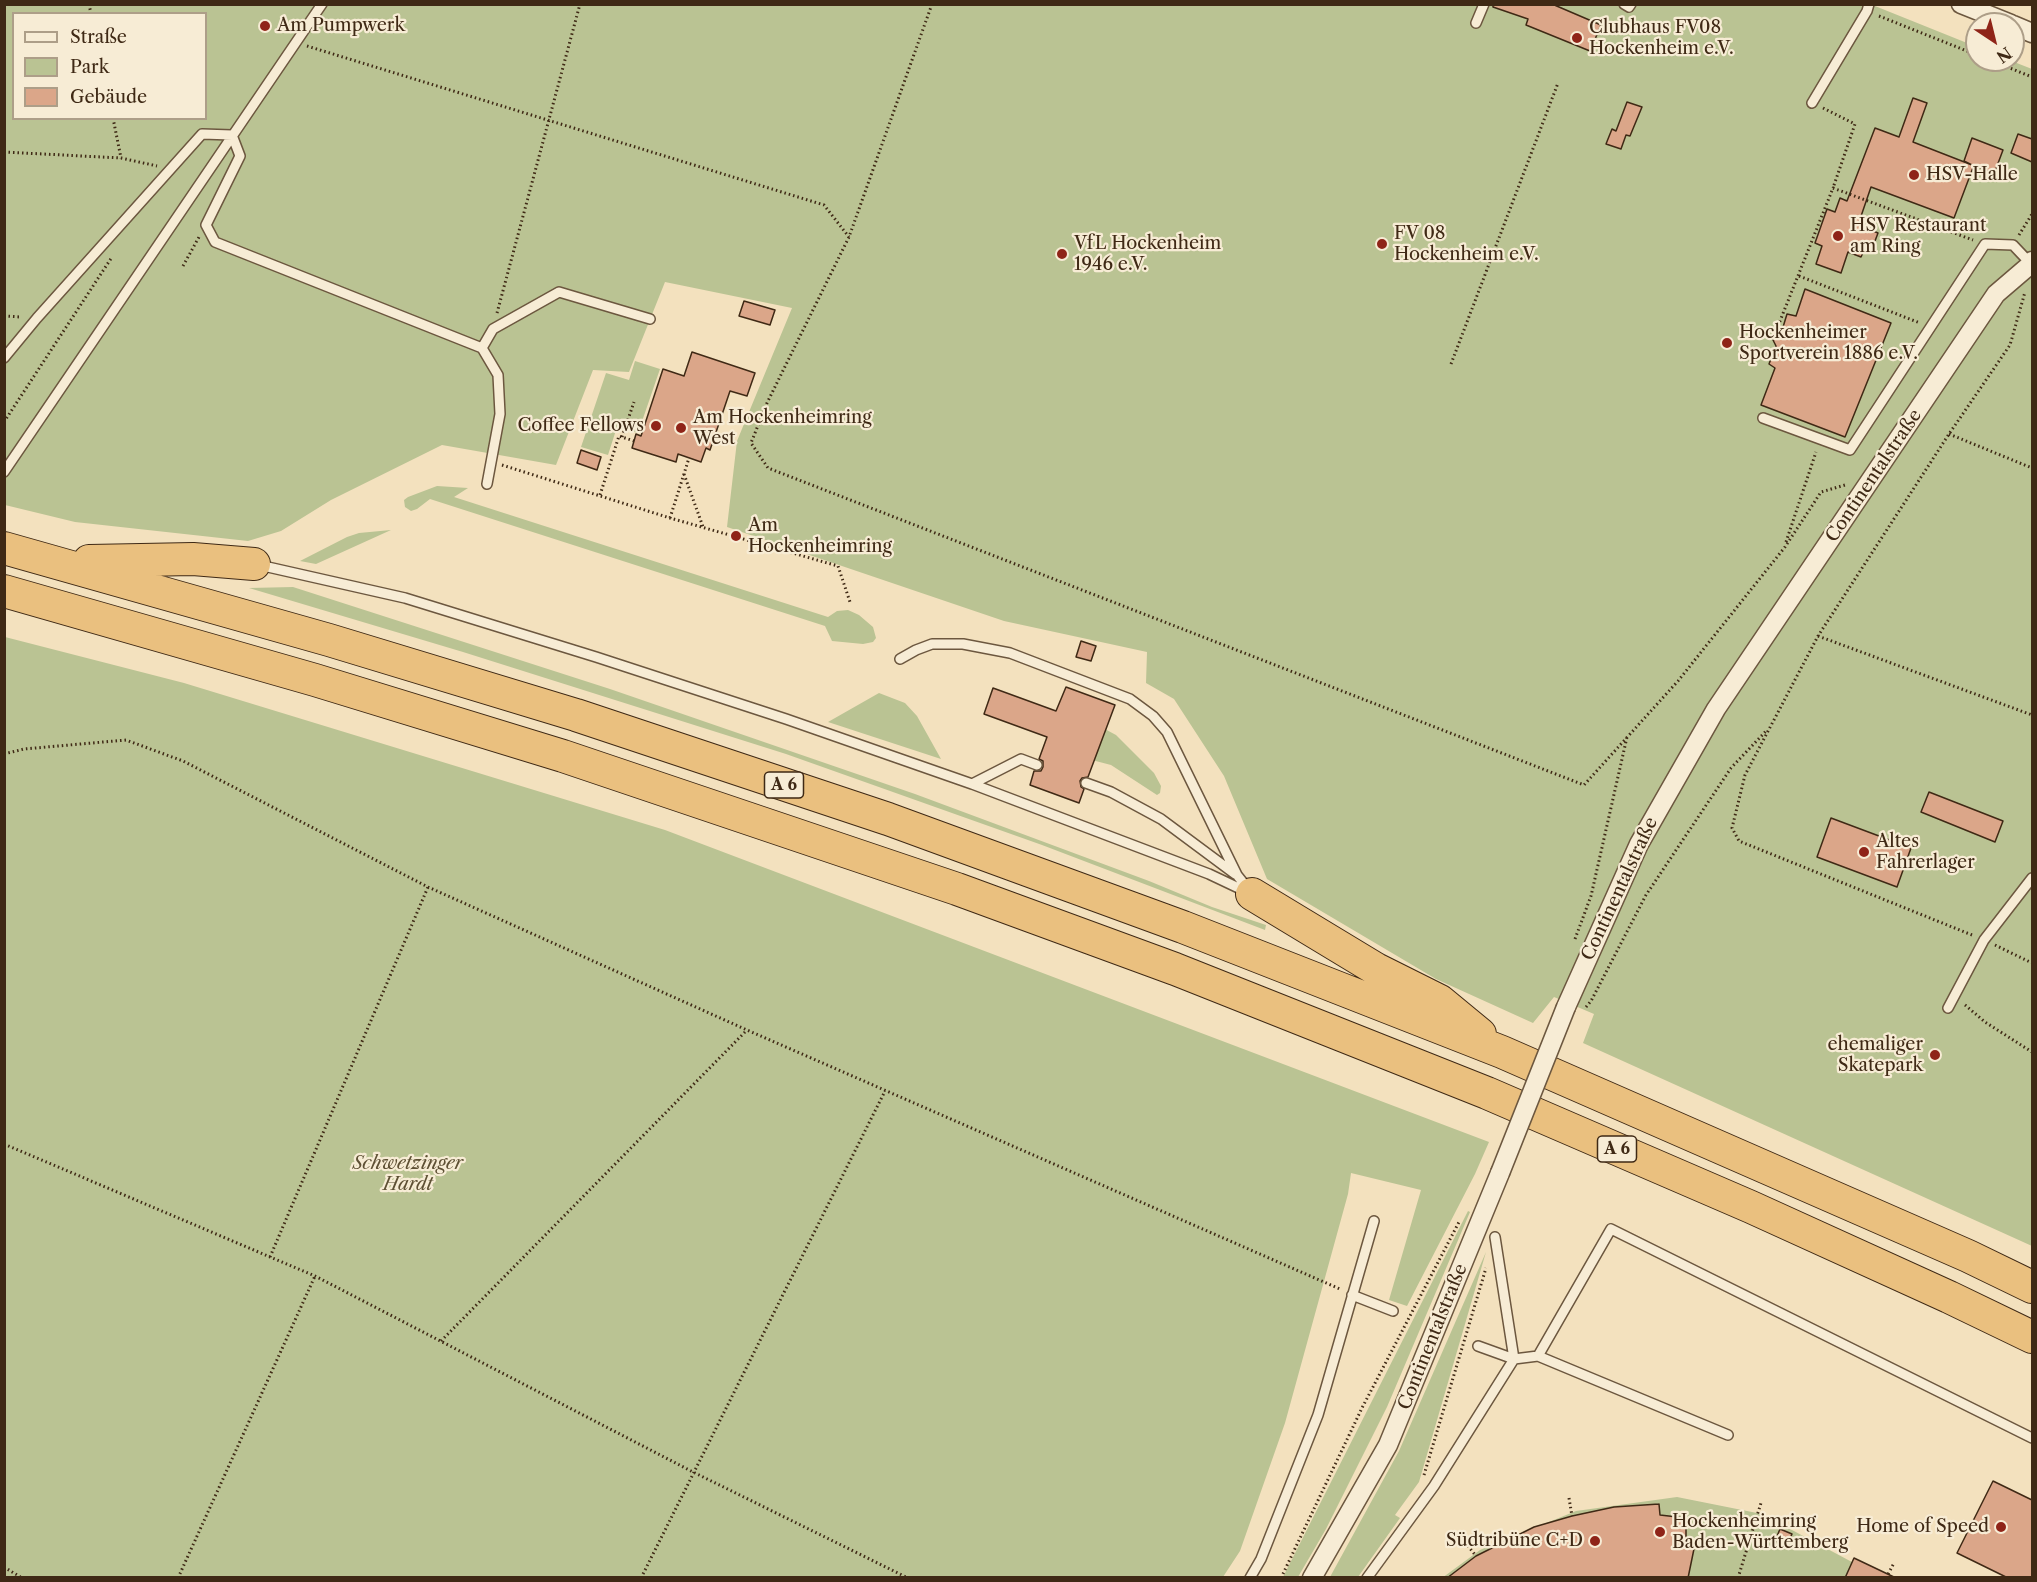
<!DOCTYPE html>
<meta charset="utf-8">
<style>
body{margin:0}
#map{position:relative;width:2037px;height:1582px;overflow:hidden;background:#f3e1be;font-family:"Libre Caslon Text",serif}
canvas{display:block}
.frame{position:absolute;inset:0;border:6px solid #3f2915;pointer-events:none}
.legend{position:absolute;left:12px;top:12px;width:195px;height:108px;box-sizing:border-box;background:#f7ecd5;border:2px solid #ad9e88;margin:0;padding:8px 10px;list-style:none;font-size:18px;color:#3f2915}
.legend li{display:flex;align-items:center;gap:12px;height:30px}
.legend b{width:30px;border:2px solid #ad9e88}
.north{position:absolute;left:1965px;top:12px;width:60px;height:60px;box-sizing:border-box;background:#f7ecd5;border:2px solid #ad9e88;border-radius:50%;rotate:145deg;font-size:16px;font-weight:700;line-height:24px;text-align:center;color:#3f2915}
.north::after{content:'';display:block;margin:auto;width:21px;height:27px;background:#8f2418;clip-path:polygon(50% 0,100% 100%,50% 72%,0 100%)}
</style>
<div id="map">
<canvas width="2037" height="1582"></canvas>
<div class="frame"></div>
<ul class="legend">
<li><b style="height:8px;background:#f7ecd5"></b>Straße</li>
<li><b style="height:16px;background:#bac393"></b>Park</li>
<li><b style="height:16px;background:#dba689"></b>Gebäude</li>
</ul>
<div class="north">N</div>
</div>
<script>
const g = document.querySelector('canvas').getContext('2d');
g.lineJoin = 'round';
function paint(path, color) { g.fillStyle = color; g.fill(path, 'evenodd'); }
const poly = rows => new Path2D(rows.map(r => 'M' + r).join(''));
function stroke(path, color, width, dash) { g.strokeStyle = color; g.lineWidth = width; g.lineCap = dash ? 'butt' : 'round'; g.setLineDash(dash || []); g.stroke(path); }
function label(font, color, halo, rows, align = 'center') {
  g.font = font + ' "Libre Caslon Text",serif'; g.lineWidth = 4.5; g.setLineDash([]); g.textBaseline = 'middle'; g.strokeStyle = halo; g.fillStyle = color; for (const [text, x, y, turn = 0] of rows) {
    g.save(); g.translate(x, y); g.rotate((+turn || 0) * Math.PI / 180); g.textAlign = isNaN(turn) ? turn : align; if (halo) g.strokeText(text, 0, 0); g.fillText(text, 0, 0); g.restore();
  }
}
const green = poly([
 [1870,4,1977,47,1977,60,2009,60,2032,69,2032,1246,1583,1043,1594,1014,1554,997,1533,1023,1436,979,1267,879,1224,776,1174,699,1146,683,1147,652,1004,621,727,527,737,441,792,308,665,282,629,372,593,370,556,465,442,445,331,500,281,531,248,541,75,522,5,505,4,5],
 [14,14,206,14,206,118,14,118],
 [635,361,660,369,638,433,617,427,608,455,581,447,606,373,629,380],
 [437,486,468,488,454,497,828,617,837,611,848,610,859,615,873,627,876,638,873,642,863,644,832,641,825,626,430,499,417,509,411,511,405,507,404,500,408,497],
 [391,530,316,564,300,561,347,537,359,533],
 [293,587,610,689,915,794,1149,881,1212,907,1266,925,1265,930,1042,845,786,754,463,652,249,588],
 [5,637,184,683,665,830,1489,1142,1475,1174,1407,1306,1389,1300,1421,1190,1351,1173,1348,1194,1285,1423,1240,1551,1223,1577,5,1577],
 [879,693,905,703,917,716,941,759,828,722],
 [1101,727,1116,735,1154,773,1161,786,1160,793,1157,795,1111,765,1088,759],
 [1468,1211,1470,1212,1387,1407,1326,1529,1298,1577,1283,1577],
 [1486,1252,1419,1482,1395,1515,1400,1518,1358,1577,1330,1577,1399,1451],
 [1677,1497,1762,1514,1880,1577,1442,1578,1480,1550,1576,1511]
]);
const building = poly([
 [1493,4,1552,4,1601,25,1590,51,1526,25,1528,19,1493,7,1493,4],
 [1913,98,1927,103,1913,142,1972,165,1964,161,1972,138,2003,150,1994,174,1974,165,1954,218,1871,187,1858,225,1878,233,1872,249,1866,246,1861,257,1848,252,1841,273,1816,264,1822,246,1815,243,1827,209,1835,212,1840,198,1847,201,1875,128,1899,137,1913,98],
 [1627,102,1642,107,1630,136,1626,135,1621,149,1606,144,1612,129,1616,131,1627,102],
 [2018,134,2032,139,2032,162,2011,153,2018,134],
 [1805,289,1891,323,1845,437,1761,405,1775,368,1769,364,1776,346,1773,340,1780,337,1787,314,1796,316,1805,289],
 [744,301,775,310,770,325,739,316,744,301],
 [692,352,755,373,747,396,730,391,710,450,706,448,701,462,678,454,676,462,632,448,636,434,641,436,663,369,684,376,692,352],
 [581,450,601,457,597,470,577,463,581,450],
 [1081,641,1096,646,1091,661,1076,657,1081,641],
 [1066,687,1115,705,1088,777,1082,778,1080,781,1081,787,1084,789,1079,803,1030,785,1034,771,1041,771,1043,767,1043,761,1039,759,1047,737,984,714,993,688,1056,711,1066,687],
 [1929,792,2003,821,1995,842,1921,812,1929,792],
 [1831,818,1911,848,1897,887,1817,857,1831,818],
 [1993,1481,2032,1500,2032,1578,2008,1578,1957,1553,1993,1481],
 [1659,1504,1660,1515,1686,1518,1686,1543,1695,1544,1688,1578,1447,1578,1476,1556,1534,1527,1572,1516,1614,1507,1659,1504],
 [1780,1529,1792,1534,1787,1546,1775,1541,1780,1529],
 [1854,1558,1896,1578,1845,1578,1854,1558]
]);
const path = poly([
 [89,4,91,14],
 [932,4,849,237,767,403,751,443,768,468,1584,785,1678,681,1785,547,1821,492,1845,485],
 [1879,16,1977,55],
 [307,46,824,205,849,237],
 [1990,60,2032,77],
 [1823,108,1855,124,1833,188],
 [113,118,121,158],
 [4,152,121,158,157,166],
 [2019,235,2032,214],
 [183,266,199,237],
 [1799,276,1920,323],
 [497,313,580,4],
 [4,316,21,317],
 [1778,326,1833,188,1973,240],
 [1451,364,1558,83],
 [4,422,112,257],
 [1949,434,2032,468],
 [622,437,634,402],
 [502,465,670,518,838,566,850,602],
 [684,474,703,527],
 [600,495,619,436,634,441],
 [670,518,689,458],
 [1786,542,1816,452],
 [1818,636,2032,715],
 [4,754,24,749,126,740,183,761,428,887,747,1030,1340,1289],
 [1972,935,1739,841,1732,828,1745,775,1818,636,1949,434,2010,345,2025,292],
 [1575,939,1591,896,1627,737],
 [1995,945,2032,963],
 [1965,1005,1985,1022,2032,1052],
 [1586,1007,1591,1001,1646,895,1731,768,1767,730],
 [4,1144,315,1276,693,1472,908,1578],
 [270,1257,428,887],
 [441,1341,747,1030],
 [1424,1475,1486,1268],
 [1569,1498,1572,1516],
 [1465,1542,1476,1556],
 [4,1567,22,1578],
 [178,1578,315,1276],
 [641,1578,885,1091],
 [1281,1578,1362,1408,1459,1222],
 [1738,1578,1761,1503],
 [1886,1578,1894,1563]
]);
const lane = poly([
 [1624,4,1629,7,1631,4],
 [1476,23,1484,4],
 [1812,103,1867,11,1869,4],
 [482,348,493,329,559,292,650,319],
 [4,358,37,318,202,134,232,135,240,156,206,225,215,242,482,348,498,375,500,414,487,484],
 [1763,418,1850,450,1985,244,2013,245,2031,264],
 [4,472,322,4],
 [259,565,405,598,596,657,786,719,972,784,1209,874,1247,892],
 [900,659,916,650,932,644,963,644,1010,653,1130,699,1153,716,1167,732,1237,875,1249,890],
 [1086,783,1111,792,1161,819,1235,874],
 [972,784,1021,759,1037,765],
 [1948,1008,1984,940,2032,878],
 [1352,1295,1393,1311],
 [1478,1346,1514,1359,1495,1237],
 [1538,1356,1728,1435],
 [1250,1578,1261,1559,1318,1415,1374,1221],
 [1367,1578,1434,1486,1514,1359,1538,1356,1611,1229,2032,1438]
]);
const street = poly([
 [1961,4,2011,24],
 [2013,25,2032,33],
 [1566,1007,1639,844,1716,709,1996,294,2031,264,2032,261],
 [1312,1578,1388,1445,1500,1173]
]);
const highway = poly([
 [4,548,329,640,576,715,888,819,1183,927,1502,1052,1968,1256,2032,1287],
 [89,561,193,559,254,564],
 [4,591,315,680,563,756,957,889,1175,969,1487,1093,1751,1207,1949,1297,2032,1337],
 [1252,894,1376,969,1440,1001,1480,1034]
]);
const streetBridge = poly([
 [1500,1173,1566,1007]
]);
const markers = [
 [265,26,6,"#8f2418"],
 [1577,38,6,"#8f2418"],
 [1914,175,6,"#8f2418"],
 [1838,236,6,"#8f2418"],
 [1382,244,6,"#8f2418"],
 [1062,254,6,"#8f2418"],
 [1727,343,6,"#8f2418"],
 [656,426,6,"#8f2418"],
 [681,428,6,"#8f2418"],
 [736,536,6,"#8f2418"],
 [1864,852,6,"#8f2418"],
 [1935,1055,6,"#8f2418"],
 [2001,1527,6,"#8f2418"],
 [1660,1532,6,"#8f2418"],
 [1595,1541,6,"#8f2418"]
];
const shields = [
 [784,785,39],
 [1617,1149,39]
];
const shieldNames = [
 ["A 6",784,785],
 ["A 6",1617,1149]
];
const poiNames = [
 ["Am Pumpwerk",277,26],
 ["Clubhaus FV08",1589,28],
 ["Hockenheim e.V.",1589,49],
 ["HSV-Halle",1926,175],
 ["HSV Restaurant",1850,226],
 ["am Ring",1850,247],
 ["FV 08",1394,234],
 ["Hockenheim e.V.",1394,255],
 ["VfL Hockenheim",1074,244],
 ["1946 e.V.",1074,265],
 ["Hockenheimer",1739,333],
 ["Sportverein 1886 e.V.",1739,354],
 ["Am Hockenheimring",693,418],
 ["West",693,439],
 ["Coffee Fellows",644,426,"right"],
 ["Am",748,526],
 ["Hockenheimring",748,547],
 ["Altes",1876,842],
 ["Fahrerlager",1876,863],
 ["ehemaliger",1923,1045,"right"],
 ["Skatepark",1923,1066,"right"],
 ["Hockenheimring",1672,1522],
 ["Baden-Württemberg",1672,1543],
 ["Home of Speed",1989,1527,"right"],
 ["Südtribüne C+D",1583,1541,"right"]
];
const streetNames = [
 ["Continentalstraße",1874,476,-56],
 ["Continentalstraße",1620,889,-65],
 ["Continentalstraße",1433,1337,-68]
];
const parkNames = [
 ["Schwetzinger",408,1164],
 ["Hardt",408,1185]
];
paint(green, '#bac393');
paint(building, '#dba689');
stroke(building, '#3f2915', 1.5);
stroke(lane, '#6c573f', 12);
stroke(street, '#6c573f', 21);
stroke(highway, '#3f2915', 34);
stroke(path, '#3f2915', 3, [1.5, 3]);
stroke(lane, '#f7ecd5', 9);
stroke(street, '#f7ecd5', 18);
stroke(highway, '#eac07f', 32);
stroke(streetBridge, '#6c573f', 21, []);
stroke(streetBridge, '#f7ecd5', 18);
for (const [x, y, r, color] of markers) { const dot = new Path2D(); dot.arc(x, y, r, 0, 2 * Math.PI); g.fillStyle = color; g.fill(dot); stroke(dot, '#f7ecd5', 2); }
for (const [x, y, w] of shields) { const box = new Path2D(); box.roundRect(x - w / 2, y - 13, w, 26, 4.5); g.fillStyle = '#f7ecd5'; g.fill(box); stroke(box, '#3f2915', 1.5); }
label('bold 16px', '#3f2915', null, shieldNames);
label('18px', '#3f2915', '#f7ecd5', poiNames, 'left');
label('18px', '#3f2915', '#f7ecd5', streetNames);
label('italic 18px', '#5e5034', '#f7ecd5', parkNames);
</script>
